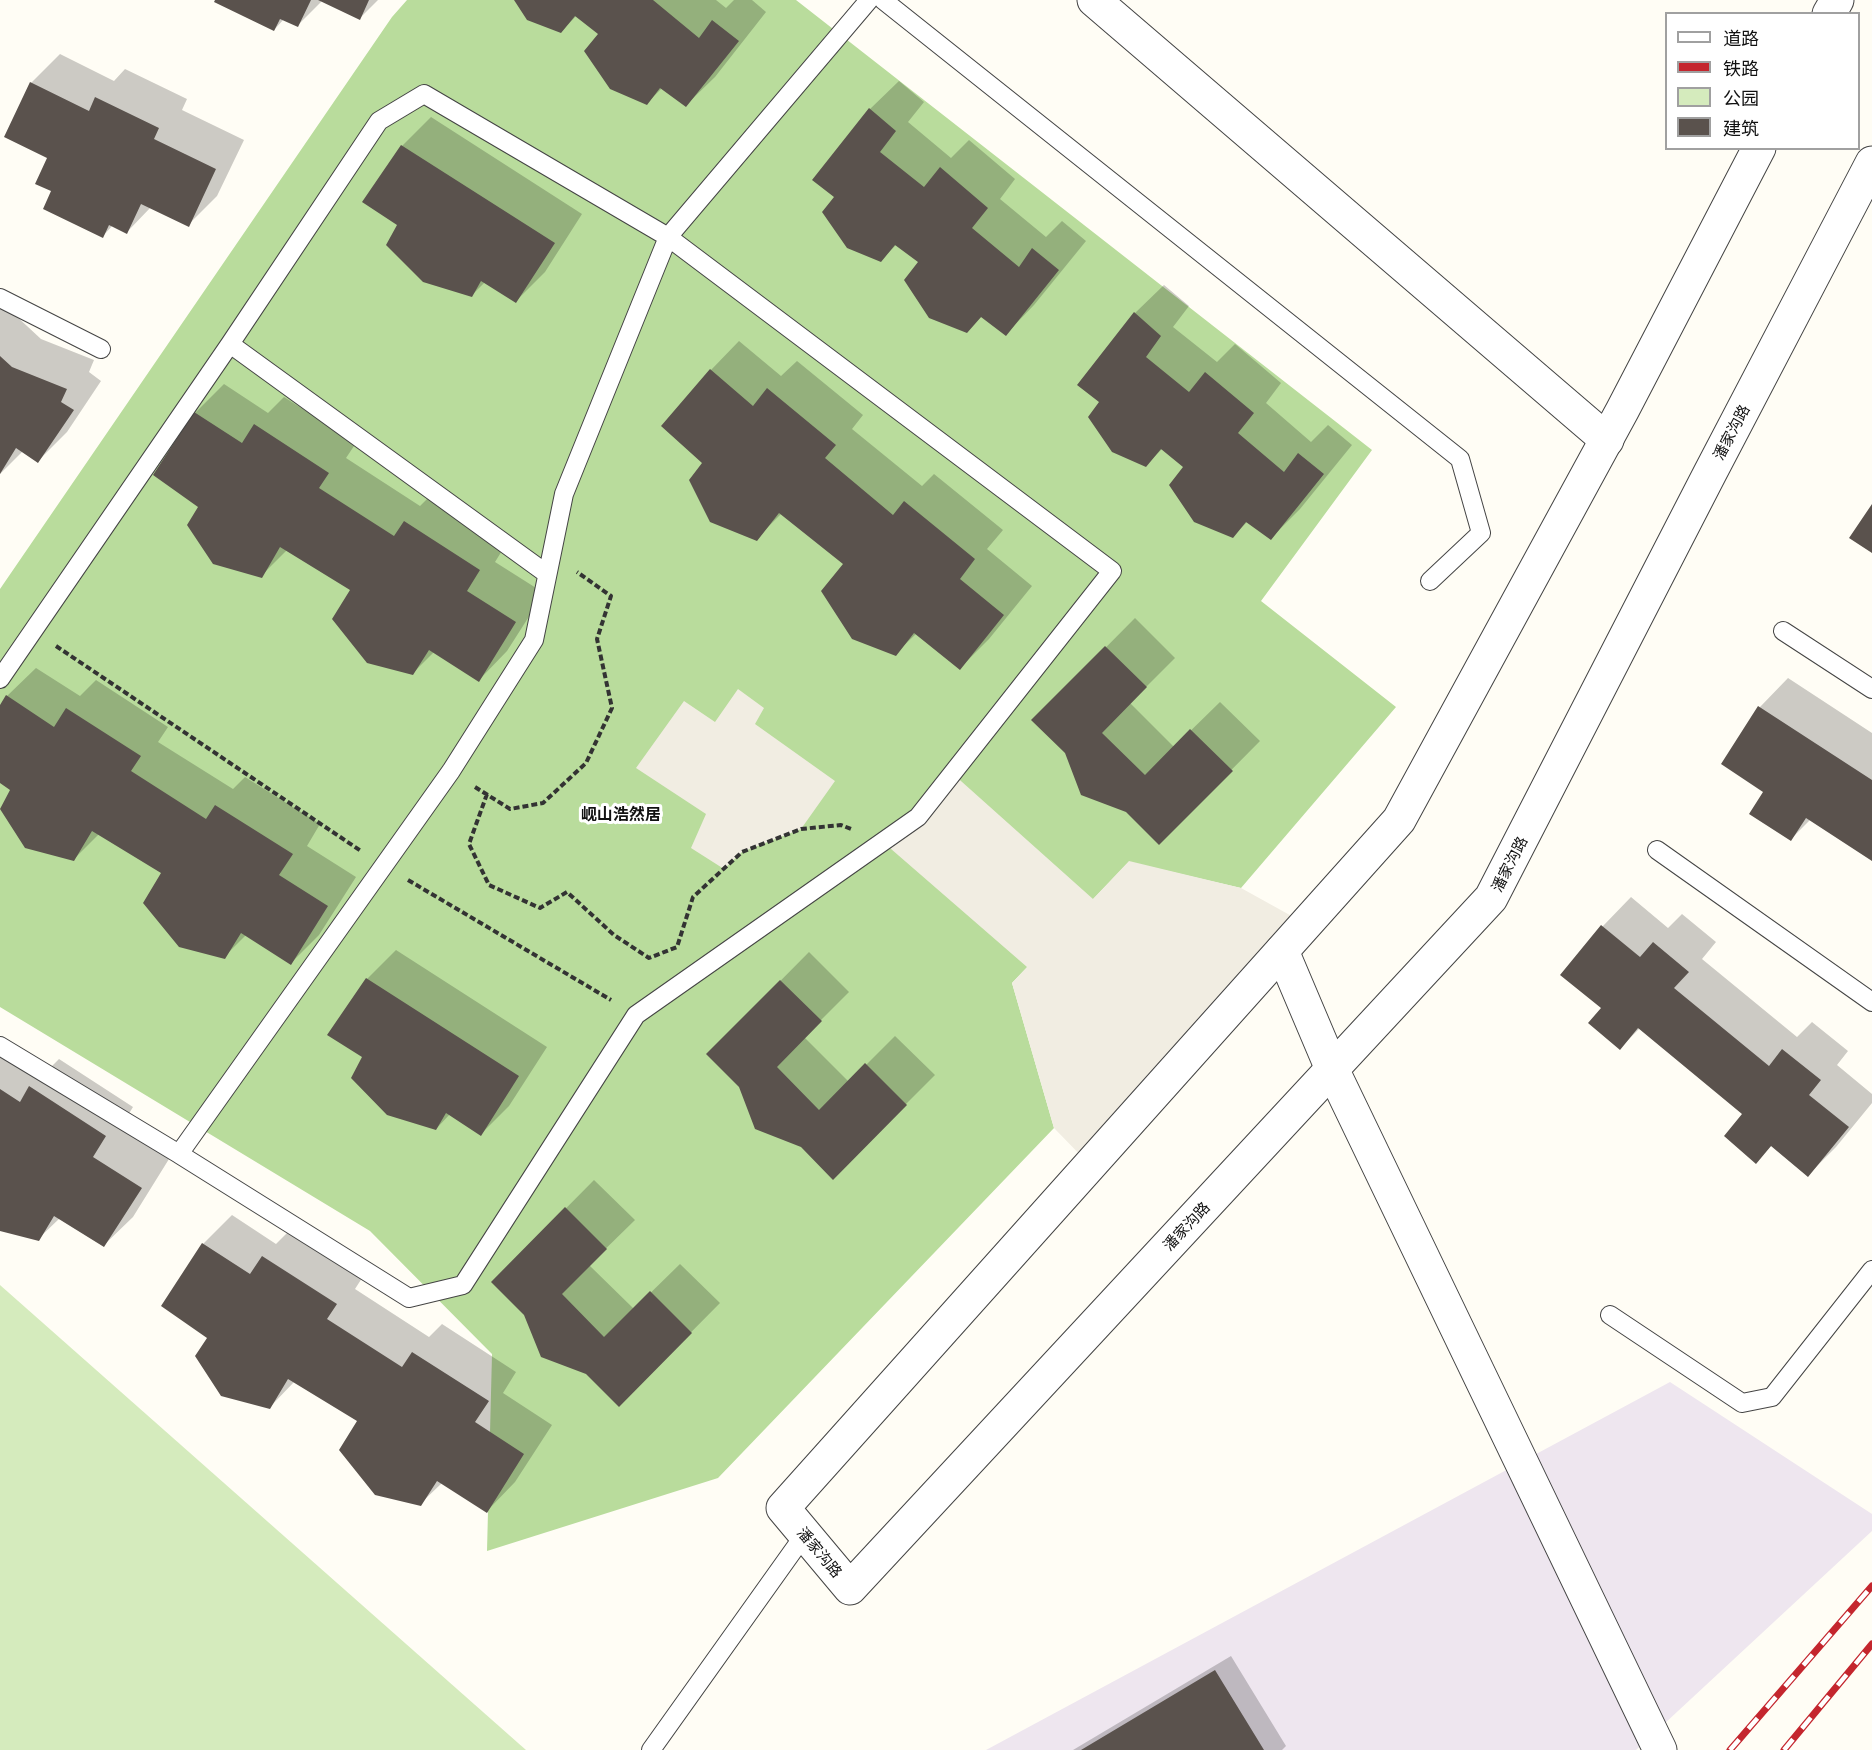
<!DOCTYPE html>
<meta charset="utf-8">
<style>
body{margin:0}
#map{position:relative;width:1872px;height:1750px;overflow:hidden;background:#fffdf5;font-family:Georgia,"Noto Sans SC",serif}
canvas{display:block}
.legend{position:absolute;left:1665px;top:12px;width:195px;height:138px;box-sizing:border-box;background:#fff;border:2px solid #a0a0a0;margin:0;padding:8px 10px;list-style:none;font-size:18px;color:#111}
.legend li{display:flex;align-items:center;gap:12px;height:30px}
.legend b{width:30px;border:2px solid #a0a0a0}
</style>
<div id="map">
<canvas width="1872" height="1750"></canvas>
<ul class="legend">
<li><b style="height:8px;background:#fff"></b>道路</li>
<li><b style="height:8px;background:#c4262e"></b>铁路</li>
<li><b style="height:16px;background:#d5ebbd"></b>公园</li>
<li><b style="height:16px;background:#5a524d"></b>建筑</li>
</ul>
</div>
<script>
const g = document.querySelector('canvas').getContext('2d');
g.lineJoin = 'round';
function paint(path, color) { g.fillStyle = color; g.fill(path, 'evenodd'); }
const poly = rows => new Path2D(rows.map(r => 'M' + r).join(''));
function stroke(path, color, width, dash) { g.strokeStyle = color; g.lineWidth = width; g.lineCap = dash ? 'butt' : 'round'; g.setLineDash(dash || []); g.stroke(path); }
function label(font, color, halo, rows, align = 'center') {
  g.font = font + ' Georgia,"Noto Sans SC",serif'; g.lineWidth = 6; g.setLineDash([]); g.textBaseline = 'middle'; g.strokeStyle = halo; g.fillStyle = color; for (const [text, x, y, turn = 0] of rows) {
    g.save(); g.translate(x, y); g.rotate((+turn || 0) * Math.PI / 180); g.textAlign = isNaN(turn) ? turn : align; if (halo) g.strokeText(text, 0, 0); g.fillText(text, 0, 0); g.restore();
  }
}
const industrial = poly([
 [1670,1382,1872,1514,1872,1531,1636,1750,986,1750]
]);
const green = poly([
 [0,1285,526,1750,0,1750]
]);
const forest = poly([
 [407,0,796,0,1372,450,1261,601,1396,707,1241,888,1129,862,1012,983,1054,1128,718,1478,487,1551,492,1354,370,1231,0,1007,0,589,392,17]
]);
const plaza = poly([
 [738,689,764,708,755,724,835,781,801,829,742,852,724,869,691,848,706,814,636,768,684,701,715,722],
 [952,773,1093,899,1129,861,1241,888,1306,924,1090,1165,1054,1128,1012,983,1027,967,883,842]
]);
const shadow = poly([
 [217,0,378,0,360,18,322,1,297,26,284,19,274,30],
 [516,0,716,0,726,8,734,0,752,0,766,12,715,77,686,105,662,88,647,103,600,34,577,15,561,32],
 [60,54,114,81,125,69,187,99,182,110,244,140,217,196,188,225,151,207,127,232,113,225,103,236,53,191,49,157,31,83],
 [899,81,924,102,908,122,951,158,969,140,1015,179,1000,199,1046,237,1062,221,1086,241,1034,305,1006,334,982,316,967,332,920,262,897,244,881,260,836,197,870,109],
 [431,117,582,214,545,272,516,301,485,282,471,296,402,146],
 [1164,285,1189,306,1173,327,1217,362,1235,344,1281,383,1266,403,1311,442,1328,425,1352,445,1300,509,1271,538,1248,521,1232,537,1185,467,1163,448,1146,465,1102,401,1135,313],
 [0,301,41,339,94,360,89,372,101,381,67,432,38,461,23,451,0,474],
 [739,341,781,376,797,361,863,415,852,429,922,486,934,474,1003,530,987,549,1032,586,989,639,960,668,917,633,895,654,845,563,782,513,756,539,704,463,711,370],
 [224,384,268,413,284,397,356,443,346,458,420,506,433,493,508,541,495,562,544,593,507,651,479,680,434,652,413,673,352,590,287,550,261,576,200,506,195,413],
 [1135,618,1175,658,1130,703,1174,747,1220,702,1260,741,1159,843,1034,720],
 [36,668,80,696,96,680,168,727,158,742,233,789,245,777,320,824,307,846,356,877,319,935,291,963,246,935,224,957,163,873,99,834,74,859,12,790,0,781,0,708,7,696],
 [1788,678,1872,733,1872,860,1811,819,1791,839,1766,791,1760,707],
 [1631,897,1668,928,1682,914,1716,942,1702,959,1797,1037,1812,1022,1848,1051,1837,1065,1872,1094,1872,1103,1836,1147,1808,1175,1772,1145,1756,1162,1744,1114,1640,1028,1620,1048,1603,1008,1563,975,1603,926],
 [396,950,547,1047,509,1106,481,1134,450,1114,436,1129,364,1057,367,979],
 [809,952,849,992,804,1037,849,1082,895,1036,935,1075,833,1177,708,1054],
 [0,1042,46,1072,59,1059,133,1107,120,1128,169,1159,133,1217,104,1245,60,1218,38,1239,0,1229],
 [594,1180,635,1220,589,1265,634,1309,680,1264,720,1303,619,1405,493,1282],
 [232,1215,276,1244,292,1228,364,1275,355,1289,429,1337,442,1324,516,1372,503,1393,552,1425,515,1482,487,1511,442,1483,420,1504,360,1421,295,1381,270,1407,209,1337,163,1306,203,1244],
 [1231,1656,1286,1746,1282,1750,1073,1750]
]);
const building = poly([
 [215,0,311,0,298,27,280,19,274,31,214,2],
 [318,0,369,0,360,20],
 [514,0,653,0,699,38,712,20,739,41,686,107,660,88,647,105,610,89,584,51,598,34,575,16,561,33,527,20],
 [30,82,89,111,95,97,159,128,154,139,216,169,189,227,141,204,127,234,109,225,103,238,43,209,51,191,35,184,47,158,4,137],
 [869,108,896,131,880,152,924,187,940,167,988,208,972,228,1019,267,1032,248,1059,270,1006,336,981,317,967,333,929,318,904,280,918,262,895,245,881,262,847,248,822,212,834,197,812,180],
 [401,145,555,243,516,303,481,281,472,297,423,282,386,245,397,225,362,202],
 [1134,312,1161,336,1146,357,1189,392,1205,372,1254,413,1238,433,1284,472,1298,453,1324,474,1271,540,1246,522,1233,538,1194,522,1169,485,1183,467,1161,449,1146,467,1112,452,1088,417,1099,402,1077,385],
 [0,356,12,367,67,389,61,402,74,410,38,463,16,448,0,474],
 [710,369,753,406,767,388,836,445,825,458,893,515,904,501,975,559,960,579,1004,615,960,670,914,633,896,656,852,639,821,591,843,564,779,513,757,541,710,522,689,480,702,463,661,426],
 [194,412,242,443,254,424,329,473,319,488,394,536,404,521,480,570,467,591,516,622,479,682,429,650,413,675,367,663,332,619,350,590,280,547,262,578,213,564,187,525,198,507,153,475],
 [1872,504,1872,553,1849,538],
 [1105,646,1147,687,1102,733,1145,775,1190,729,1233,771,1159,845,1126,812,1081,795,1065,753,1031,720],
 [6,695,54,727,66,708,141,756,131,771,206,819,215,805,293,854,279,875,328,906,291,965,241,933,225,959,179,947,143,903,161,873,92,831,74,861,25,848,0,809,10,790,0,783,0,705],
 [1758,706,1872,780,1872,861,1806,818,1791,841,1749,814,1763,792,1721,764],
 [1601,925,1640,957,1653,942,1689,972,1674,988,1769,1066,1782,1049,1821,1080,1809,1095,1849,1127,1808,1177,1771,1146,1756,1164,1724,1136,1742,1114,1638,1028,1620,1050,1588,1023,1601,1008,1560,975],
 [366,978,519,1076,481,1136,446,1113,436,1130,387,1115,351,1078,362,1057,327,1035],
 [780,980,822,1021,777,1067,819,1110,865,1063,907,1105,833,1180,801,1147,755,1129,739,1087,706,1054],
 [29,1086,106,1136,93,1157,142,1188,104,1247,54,1216,39,1241,0,1231,0,1089,20,1102],
 [565,1207,607,1249,562,1294,604,1337,650,1291,692,1333,619,1407,586,1374,541,1357,524,1315,491,1282],
 [202,1243,250,1274,262,1256,337,1304,327,1319,402,1367,412,1352,489,1401,475,1422,524,1454,487,1513,437,1481,421,1506,375,1495,339,1450,357,1421,288,1379,270,1409,221,1396,195,1356,207,1338,161,1306],
 [1215,1670,1264,1750,1081,1750]
]);
const path = poly([
 [56,646,361,851],
 [475,787,510,809,543,803,586,763,612,708,597,639,611,596,577,572],
 [487,794,469,844,489,885,540,908,567,892,614,935,649,958,677,947,693,897,742,852,801,829,841,825,851,829],
 [408,880,611,1000]
]);
const service = poly([
 [883,0,1460,459,1481,533,1430,581],
 [0,298,101,349],
 [230,344,547,574],
 [1783,631,1872,689],
 [0,679,230,344,379,121,424,94,668,237,1112,571,918,817,636,1015,463,1285,409,1298,179,1154,451,771,534,640,564,494,668,237,869,0],
 [1657,850,1872,1002],
 [0,1046,179,1154],
 [1610,1315,1742,1403,1772,1397,1872,1270],
 [651,1750,805,1534]
]);
const minor = poly([
 [1094,0,1607,440],
 [1282,951,1332,1069,1660,1750]
]);
const tertiary = poly([
 [1829,14,1837,0],
 [1759,148,1622,411,1399,820,783,1508,850,1588,1491,898,1710,473,1872,163]
]);
const rail = poly([
 [1730,1750,1872,1586],
 [1784,1750,1872,1644]
]);
const streetNames = [
 ["潘家沟路",1731,432,-62],
 ["潘家沟路",1509,864,-63],
 ["潘家沟路",1186,1226,-47],
 ["潘家沟路",820,1552,50]
];
const neighbourhoodNames = [
 ["岘山浩然居",621,814]
];
paint(industrial, '#eee6ef');
paint(green, '#d5ebbd');
paint(forest, '#b9dc9c');
paint(plaza, '#f1ede2');
paint(shadow, '#0003');
paint(building, '#5a524d');
stroke(service, '#444', 20);
stroke(minor, '#444', 35);
stroke(tertiary, '#444', 35);
stroke(path, '#333', 4, [6, 3]);
stroke(service, '#fff', 18);
stroke(minor, '#fff', 33);
stroke(tertiary, '#fff', 33);
stroke(rail, '#c4262e', 7);
stroke(rail, '#fff', 4.5, [14]);
label('15px', '#111', '#fff', streetNames);
label('bold 16px', '#111', '#fff', neighbourhoodNames);
</script>
